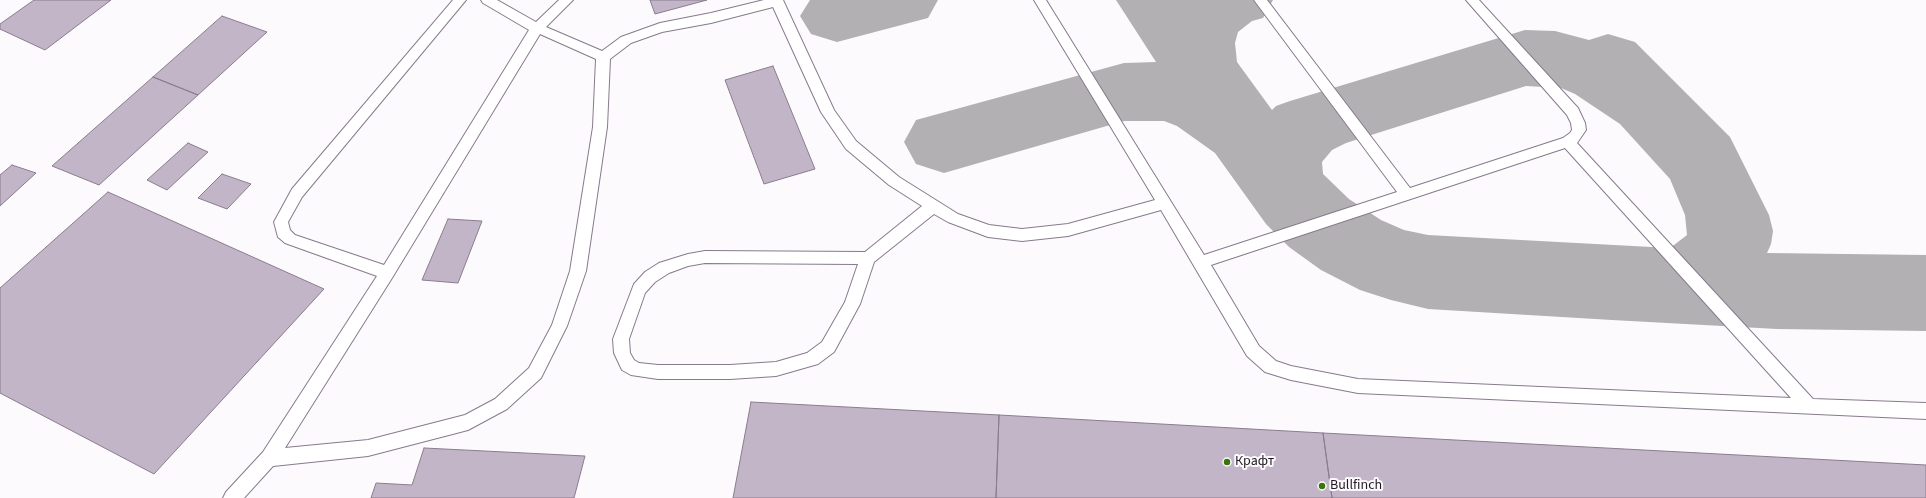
<!DOCTYPE html>
<meta charset="utf-8">
<style>
body{margin:0}
canvas{display:block;background:#fdfafe}
</style>
<canvas width="1926" height="498"></canvas>
<script>
const g = document.querySelector('canvas').getContext('2d');
g.lineJoin = 'round';
const poly = rows => new Path2D(rows.map(r => 'M' + r).join(''));
function paint(path, color) { g.fillStyle = color; g.fill(path, 'evenodd'); }
function stroke(path, color, width, dash) { g.strokeStyle = color; g.lineWidth = width; g.lineCap = dash ? 'butt' : 'round'; g.setLineDash(dash || []); g.stroke(path); }
function label(font, color, halo, rows, align = 'center') {
  g.font = font + ' "Source Sans 3",sans-serif'; g.lineWidth = 4; g.setLineDash([]); g.textBaseline = 'middle'; g.strokeStyle = halo; g.fillStyle = color; for (const [text, x, y, turn = 0] of rows) {
    g.save(); g.translate(x, y); g.rotate((+turn || 0) * Math.PI / 180); g.textAlign = isNaN(turn) ? turn : align; if (halo) g.strokeText(text, 0, 0); g.fillText(text, 0, 0); g.restore();
  }
}
const taxiway = poly([
 [810,0,938,0,928,18,837,42,811,34,800,16,810,0],
 [1116,0,1273,0,1263,18,1252,21,1238,32,1235,43,1237,62,1272,110,1276,106,1290,101,1525,30,1555,31,1589,40,1608,34,1635,42,1730,137,1769,215,1773,231,1771,244,1767,253,1926,255,1926,331,1777,329,1612,320,1428,309,1391,300,1360,290,1321,270,1289,247,1266,224,1215,153,1177,126,1164,121,1124,121,944,173,916,164,904,142,916,120,1124,63,1156,62,1116,0],
 [1526,86,1561,88,1575,94,1620,124,1670,179,1685,215,1687,235,1670,248,1428,235,1404,230,1381,220,1349,199,1323,174,1322,162,1332,150,1346,143,1526,86]
]);
const building = poly([
 [34,0,111,0,45,50,0,29,0,24,34,0],
 [650,0,707,0,655,14,650,0],
 [222,16,267,32,198,95,153,77,222,16],
 [773,66,815,169,764,184,725,80,773,66],
 [153,77,198,95,99,185,52,166,153,77],
 [188,143,208,152,167,190,147,180,188,143],
 [12,165,36,173,0,206,0,175,12,165],
 [222,174,251,184,227,209,198,198,222,174],
 [108,192,324,289,154,474,0,393,0,288,108,192],
 [448,219,482,221,458,283,422,280,448,219],
 [751,402,999,415,996,498,733,498,751,402],
 [999,415,1323,433,1332,498,996,498,999,415],
 [1323,433,1926,465,1926,498,1332,498,1323,433],
 [424,448,585,456,574,498,371,498,376,483,412,485,424,448]
]);
const service = poly([
 [453,0,466,0,302,197,288,222,290,230,295,235,384,265,529,30,483,3,481,0,497,0,536,22,559,0,573,0,546,27,602,51,621,37,660,23,711,13,764,0,783,0,834,110,856,141,899,177,958,214,989,225,1022,229,1068,224,1155,200,1034,0,1046,0,1204,255,1397,192,1254,0,1267,0,1410,188,1563,138,1570,133,1572,130,1571,123,1567,115,1466,0,1479,0,1578,108,1585,123,1586,130,1577,143,1813,399,1926,403,1926,419,1358,393,1291,380,1265,372,1247,356,1161,210,1068,236,1022,241,988,237,948,222,934,214,874,262,860,304,834,352,818,364,776,376,730,379,658,379,631,375,622,370,614,353,613,339,634,284,645,272,659,263,688,254,705,251,865,252,922,206,889,185,846,149,821,112,773,7,711,23,662,32,631,43,610,59,607,127,586,271,567,326,541,378,507,409,468,430,368,456,273,466,244,498,223,498,226,492,263,452,377,276,285,243,278,237,274,222,292,189,453,0],
 [540,34,596,59,593,127,570,271,552,325,529,368,495,399,465,415,368,440,285,448,392,278,540,34],
 [1565,148,1791,398,1358,379,1291,366,1276,361,1259,346,1211,265,1565,148],
 [705,263,858,264,845,302,822,342,807,353,776,362,730,365,658,365,639,363,634,360,630,353,629,339,645,293,655,282,669,273,688,266,705,263]
]);
const markers = [
 [1227,462,4,"#39750b"],
 [1322,486,4,"#39750b"]
];
const poiNames = [
 ["Крафт",1235,462],
 ["Bullfinch",1330,486]
];
paint(taxiway, '#b3b0b4');
paint(building, '#c3b5c8');
stroke(building, '#8a7d8e', 1);
stroke(service, '#877a8c', 2);
paint(service, '#fff');
for (const [x, y, r, color] of markers) { const dot = new Path2D(); dot.arc(x, y, r, 0, 2 * Math.PI); g.fillStyle = color; g.fill(dot); stroke(dot, '#fdfafe', 1.5); }
label('14px', '#1f1a21', '#fdfafe', poiNames, 'left');
</script>
